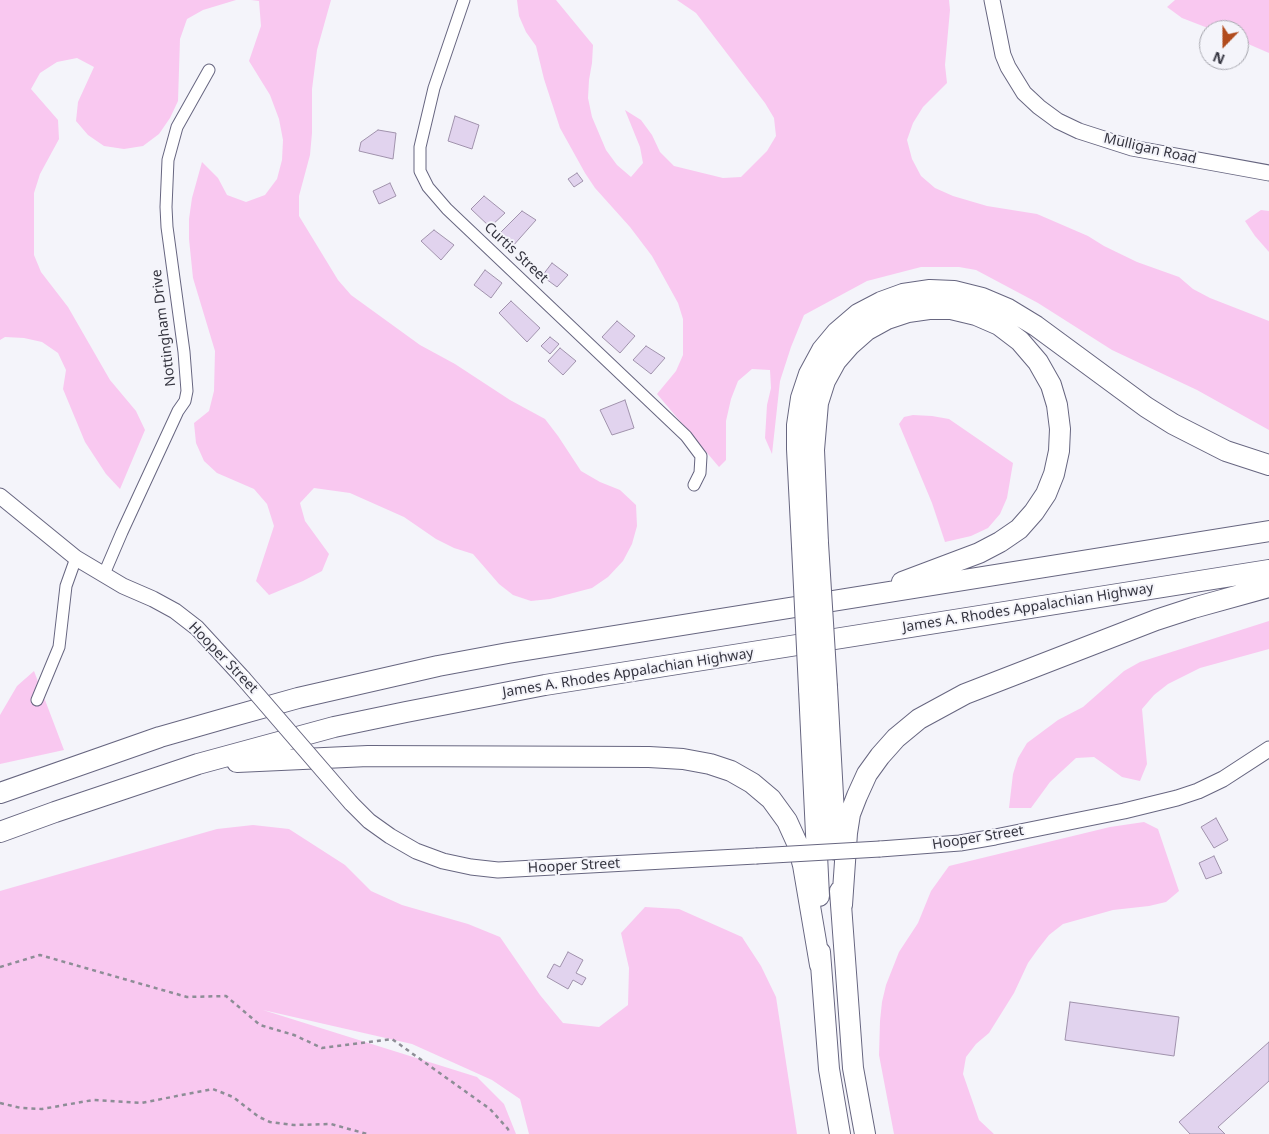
<!DOCTYPE html>
<style>
body{margin:0}
#map{position:relative;width:1269px;height:1134px;overflow:hidden;background:#f4f4fa;font-family:"Noto Sans",sans-serif}
canvas{display:block}
.north{position:absolute;left:1199px;top:20px;width:50px;height:50px;box-sizing:border-box;background:#f4f4fa;border:1px solid #a7a7af;border-radius:50%;rotate:202deg;font-size:14px;font-weight:700;line-height:20px;text-align:center;color:#34343f}
.north::after{content:'';display:block;margin:auto;width:18px;height:22px;background:#b14b1d;clip-path:polygon(50% 0,100% 100%,50% 72%,0 100%)}
</style>
<div id="map">
<canvas width="1269" height="1134"></canvas>
<div class="north">N</div>
</div>
<script>
const g = document.querySelector('canvas').getContext('2d');
g.lineJoin = 'round';
function paint(path, color) { g.fillStyle = color; g.fill(path, 'evenodd'); }
const poly = rows => new Path2D(rows.map(r => 'M' + r).join(''));
function stroke(path, color, width, dash) { g.strokeStyle = color; g.lineWidth = width; g.lineCap = dash ? 'butt' : 'round'; g.setLineDash(dash || []); g.stroke(path); }
function label(font, color, halo, rows, align = 'center') {
  g.font = font + ' "Noto Sans",sans-serif'; g.lineWidth = 4; g.setLineDash([]); g.textBaseline = 'middle'; g.strokeStyle = halo; g.fillStyle = color; for (const [text, x, y, turn = 0] of rows) {
    g.save(); g.translate(x, y); g.rotate((+turn || 0) * Math.PI / 180); g.textAlign = isNaN(turn) ? turn : align; if (halo) g.strokeText(text, 0, 0); g.fillText(text, 0, 0); g.restore();
  }
}
const green = poly([
 [0,0,236,0,203,10,187,19,180,39,178,101,170,118,159,134,143,146,124,149,104,146,88,135,76,121,78,102,94,67,77,58,57,62,40,73,31,89,58,120,59,139,40,174,34,193,34,255,41,272,68,307,110,380,136,411,145,430,120,489,106,474,85,442,63,389,66,370,58,353,42,342,24,338,5,337,0,340],
 [251,0,331,0,317,50,312,89,312,133,310,155,299,196,299,216,338,280,351,295,420,345,455,364,510,400,545,419,558,436,581,471,600,482,620,490,636,505,637,526,632,544,623,561,608,577,592,588,550,599,531,601,513,595,499,584,473,554,454,548,436,539,404,517,350,493,314,488,300,503,305,521,329,554,322,571,303,581,269,595,256,581,274,526,267,504,254,489,217,473,204,461,196,443,194,423,209,411,214,391,215,351,193,278,189,239,189,219,192,198,202,162,218,178,227,195,246,202,265,195,277,179,282,160,283,140,279,119,270,95,249,61,261,26,259,1],
 [517,0,556,0,593,45,592,63,589,80,588,98,592,117,606,150,617,165,631,177,643,163,640,147,625,110,641,120,652,135,660,152,674,166,723,178,741,177,767,151,776,136,774,118,765,103,696,13,677,0,949,0,950,10,945,65,947,83,923,107,913,123,907,140,912,159,921,176,935,188,953,196,987,206,1037,214,1088,236,1104,246,1137,262,1179,277,1193,289,1210,298,1269,321,1269,430,1197,390,1112,350,1038,303,976,270,959,267,921,267,867,281,804,315,791,347,780,381,772,454,765,438,767,405,771,388,770,370,752,369,738,381,731,399,726,421,726,460,719,467,657,394,676,371,683,355,683,319,678,303,652,256,630,227,595,188,585,173,560,128,544,79,536,46,526,32,519,16],
 [1175,0,1269,0,1269,53,1239,40,1239,30,1213,30,1182,18,1167,7],
 [1261,210,1269,211,1269,252,1255,236,1245,221],
 [913,415,932,416,949,419,1013,463,1007,498,1000,514,988,528,971,536,945,542,932,503,899,424,904,417],
 [1269,621,1269,649,1200,668,1168,684,1154,695,1142,709,1147,764,1140,781,1122,777,1094,757,1076,758,1050,782,1031,808,1009,808,1013,774,1018,758,1027,743,1058,720,1083,707,1124,671,1140,662],
 [34,671,64,750,0,764,0,715,17,686],
 [1144,822,1158,829,1179,891,1166,902,1149,906,1113,910,1063,924,1049,935,1038,949,1028,963,1014,993,989,1033,976,1044,966,1057,963,1074,979,1120,994,1134,894,1134,879,1055,880,1021,882,1002,886,985,899,952,918,923,931,891,949,866,1110,827],
 [253,825,289,829,345,865,371,891,402,905,468,924,500,937,540,995,563,1023,599,1027,628,1005,629,968,621,933,645,907,679,909,742,937,761,966,776,997,797,1134,529,1134,520,1099,492,1080,412,1044,263,1010,477,1077,504,1104,516,1134,0,1134,0,891,217,829]
]);
const building = poly([
 [455,116,479,125,472,149,448,141,455,116],
 [378,130,396,133,393,159,359,151,361,142,378,130],
 [577,173,583,181,574,187,568,179,577,173],
 [390,183,396,196,379,204,373,191,390,183],
 [484,196,505,213,490,227,471,209,484,196],
 [522,211,536,220,512,247,499,234,522,211],
 [434,230,454,245,441,260,421,241,434,230],
 [552,263,568,275,557,287,542,276,552,263],
 [485,270,502,283,491,298,474,285,485,270],
 [511,301,540,328,527,342,499,313,511,301],
 [617,321,635,336,620,353,602,337,617,321],
 [550,337,559,344,550,354,541,346,550,337],
 [646,346,665,358,651,374,633,360,646,346],
 [560,348,576,361,563,375,548,361,560,348],
 [625,400,634,428,612,435,600,410,625,400],
 [1216,818,1228,840,1214,848,1201,827,1216,818],
 [1214,856,1222,873,1206,879,1199,863,1214,856],
 [568,952,583,960,576,973,586,978,582,985,573,980,568,989,547,977,554,964,560,967,568,952],
 [1070,1002,1179,1017,1174,1056,1065,1040,1070,1002],
 [1269,1042,1269,1081,1218,1127,1225,1134,1190,1134,1179,1122,1269,1042]
]);
const path = poly([
 [0,967,40,955,187,997,226,996,260,1025,294,1035,322,1048,392,1039,490,1109,508,1129,509,1134],
 [0,1103,21,1108,42,1109,93,1100,141,1103,213,1089,233,1097,259,1117,270,1122,294,1125,331,1124,367,1134]
]);
const street = poly([
 [464,0,434,88,420,147,420,171,428,187,447,209,686,436,701,456,700,473,694,485],
 [104,574,122,532,178,411,185,401,187,391,184,352,167,227,166,207,168,160,177,127,209,70],
 [37,700,59,647,66,586,76,558]
]);
const secondary = poly([
 [992,0,1003,55,1008,67,1024,93,1039,107,1058,121,1079,131,1132,148,1269,173],
 [0,496,76,558,123,586,153,599,175,611,197,628,243,678],
 [351,803,369,821,390,836,416,851,443,861,471,867,498,870,756,856],
 [880,849,960,843,995,837,1124,811,1177,798,1198,791,1223,779,1269,749]
]);
const highway = poly([
 [818,543,814,450,818,403,825,381,836,361,850,345,867,330,887,319,908,312,929,309,951,309,976,315,999,325,1020,341,1038,362,1051,385,1057,405,1060,429,1059,451,1054,474,1046,494,1034,512,1019,529,1000,542,979,553,902,582],
 [802,546,797,449,797,425,801,398,809,374,822,350,837,332,858,314,881,302,903,294,930,290,954,291,982,298,1008,309,1036,326,1146,407,1173,424,1226,451,1269,465],
 [827,687,836,850],
 [809,689,819,896],
 [237,762,368,756,649,757,683,759,710,764,731,771,752,783,771,799,787,821,797,843,803,865,820,965],
 [0,793,160,737,230,717,298,698,438,666,508,653,1269,531],
 [0,832,55,812,198,764,334,727,406,712,545,685,1269,570],
 [840,891,853,1068,865,1134],
 [842,905,847,833,850,814,857,796,867,774,880,756,896,738,919,719,965,694,1156,620,1193,608,1269,587],
 [820,952,829,1069,840,1134]
]);
const secondaryBridge = poly([
 [243,678,351,803],
 [756,856,880,849]
]);
const highwayBridge = poly([
 [818,543,827,687],
 [802,546,809,689]
]);
const streetNames = [
 ["Mulligan Road",1150,149,13],
 ["Curtis Street",516,253,43],
 ["Nottingham Drive",164,328,-97],
 ["James A. Rhodes Appalachian Highway",1028,608,-9],
 ["Hooper Street",223,658,46],
 ["James A. Rhodes Appalachian Highway",628,673,-9],
 ["Hooper Street",978,838,-9],
 ["Hooper Street",574,866,-3]
];
paint(green, '#f9c8f0');
paint(building, '#e1d3ee');
stroke(building, '#a092ac', 1);
stroke(street, '#676680', 13);
stroke(secondary, '#676680', 17);
stroke(highway, '#676680', 22);
stroke(path, '#8d8d96', 2.5, [4, 4]);
stroke(street, '#fff', 11);
stroke(secondary, '#fff', 15);
stroke(highway, '#fff', 20);
stroke(secondaryBridge, '#676680', 17, []);
stroke(highwayBridge, '#676680', 22, []);
stroke(secondaryBridge, '#fff', 15);
stroke(highwayBridge, '#fff', 20);
label('14px', '#34343f', '#f4f4fa', streetNames);
</script>
